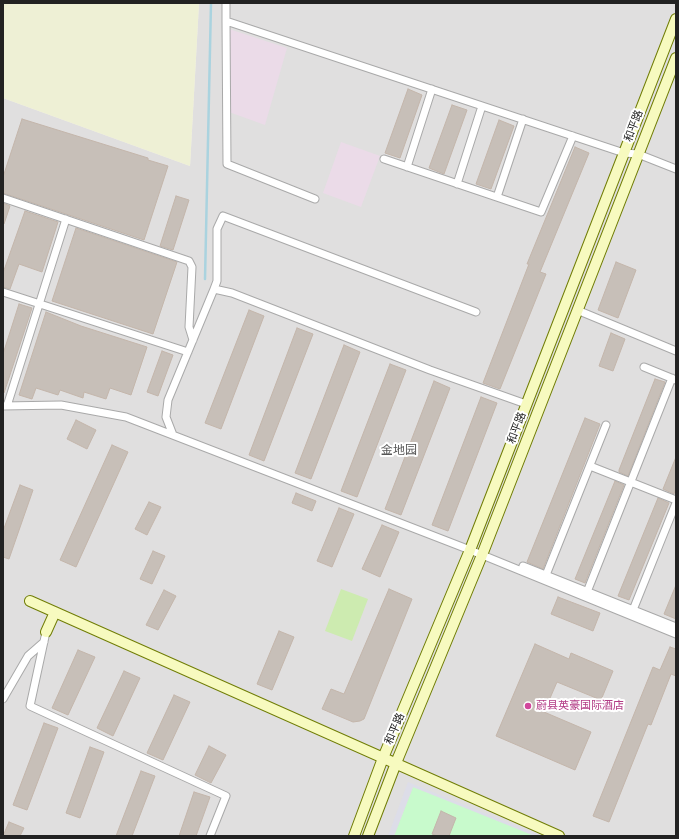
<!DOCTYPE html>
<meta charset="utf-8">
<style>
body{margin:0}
#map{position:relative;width:679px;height:839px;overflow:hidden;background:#f2efe9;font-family:Arial,sans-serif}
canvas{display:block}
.frame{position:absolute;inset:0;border:4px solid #222;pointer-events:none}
</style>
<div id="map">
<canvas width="679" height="839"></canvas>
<div class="frame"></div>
</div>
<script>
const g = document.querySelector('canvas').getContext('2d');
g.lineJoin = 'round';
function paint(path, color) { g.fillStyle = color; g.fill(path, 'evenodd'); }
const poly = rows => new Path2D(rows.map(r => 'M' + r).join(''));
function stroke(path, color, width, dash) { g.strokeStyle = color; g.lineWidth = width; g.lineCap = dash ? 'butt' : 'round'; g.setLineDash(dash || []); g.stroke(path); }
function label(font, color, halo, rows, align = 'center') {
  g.font = font + ' Arial,"Noto Sans SC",sans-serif'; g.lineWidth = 4; g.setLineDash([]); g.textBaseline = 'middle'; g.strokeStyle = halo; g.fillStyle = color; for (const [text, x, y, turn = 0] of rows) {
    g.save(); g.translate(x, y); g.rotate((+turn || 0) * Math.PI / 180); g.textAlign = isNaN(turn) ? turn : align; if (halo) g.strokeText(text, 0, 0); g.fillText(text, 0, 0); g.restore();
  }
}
const residential = poly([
 [199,3,676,3,676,836,3,836,3,98,190,166]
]);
const industrial = poly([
 [229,29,287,48,265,125,229,112],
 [341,142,380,156,361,207,323,193]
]);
const farmland = poly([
 [3,3,199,3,190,166,3,98]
]);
const grass = poly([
 [341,589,368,599,352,641,325,631]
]);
const park = poly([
 [413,787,444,799,535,836,394,836]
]);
const plaza = poly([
 [408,782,541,836,535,836,413,787,394,836,388,836]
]);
const stream = poly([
 [205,279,211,3]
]);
const building = poly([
 [408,89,422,95,400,158,385,153,408,89],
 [452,105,467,110,444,174,429,168,452,105],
 [22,119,148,158,148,160,168,166,144,240,3,193,3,177,22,119],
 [499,120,514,126,491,189,476,184,499,120],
 [575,147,589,153,540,272,546,274,500,389,483,383,529,264,527,264,575,147],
 [176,196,189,200,173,250,160,246,176,196],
 [3,203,10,206,4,224,3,224,3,203],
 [25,211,58,222,42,272,19,264,10,289,3,287,3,273,25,211],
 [76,228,177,262,153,334,52,301,76,228],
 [616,262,636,270,618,318,598,310,616,262],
 [19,304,32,308,4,393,3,393,3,354,19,304],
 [249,310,264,316,221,429,205,423,249,310],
 [46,312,81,326,147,347,131,395,110,388,106,399,84,392,83,398,60,390,58,395,36,388,32,399,19,395,46,312],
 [297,328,313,334,264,461,249,455,297,328],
 [611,333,625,339,613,371,599,366,611,333],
 [344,345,360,352,311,479,295,473,344,345],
 [162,351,173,355,158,396,147,392,162,351],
 [390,364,406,370,357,497,341,491,390,364],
 [655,379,665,382,628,476,619,472,619,470,655,379],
 [434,381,450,388,401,515,385,509,434,381],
 [481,397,497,403,448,531,432,525,481,397],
 [585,418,600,424,543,569,527,562,585,418],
 [76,420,96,430,87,449,67,439,76,420],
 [112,445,128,452,76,567,60,560,112,445],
 [676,457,676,488,674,494,663,489,676,457],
 [615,481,624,485,585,583,575,579,615,481],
 [20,485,33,490,9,559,3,557,3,531,20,485],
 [296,493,316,501,312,511,292,503,296,493],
 [658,498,669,503,629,600,618,596,658,498],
 [149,502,161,507,147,535,135,529,149,502],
 [339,508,354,514,332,567,317,561,339,508],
 [382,525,399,532,380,577,362,569,382,525],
 [153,551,165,556,152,584,140,579,153,551],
 [676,585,676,619,664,614,676,585],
 [389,589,412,599,364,719,360,721,353,722,322,709,331,689,344,694,389,589],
 [164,590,176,596,158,630,146,625,164,590],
 [558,597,600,613,593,631,551,614,558,597],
 [279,631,294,637,272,690,257,684,279,631],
 [535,644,569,659,571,653,613,671,601,700,557,682,544,712,591,732,575,770,496,736,535,644],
 [670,647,676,649,676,676,671,674,651,725,648,724,609,822,593,816,653,667,660,670,670,647],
 [78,650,95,657,68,715,52,708,78,650],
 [124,671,140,678,113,736,97,728,124,671],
 [174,695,190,702,163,760,147,753,174,695],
 [44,723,58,728,27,810,13,805,44,723],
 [209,746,226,755,211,783,195,775,209,746],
 [90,747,104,752,80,818,66,813,90,747],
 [141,771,155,776,132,836,116,836,141,771],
 [194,792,210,797,196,836,179,836,194,792],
 [441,811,456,818,449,836,437,836,432,834,441,811],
 [9,822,24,828,20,836,3,836,9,822]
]);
const street = poly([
 [226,3,226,21,624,153,638,154,676,169],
 [226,21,227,164,315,199],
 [384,159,541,212,573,136],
 [407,167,432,89],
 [457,184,482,106],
 [497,197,523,119],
 [3,198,189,261,192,267,189,327,193,340],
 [3,292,188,352],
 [577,310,676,351],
 [476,312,223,216,217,229,217,281,214,289,232,293,430,370,526,404],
 [644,367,676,380],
 [3,406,61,405,126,417,470,550,676,634],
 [7,406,66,219],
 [173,435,166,417,168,400,214,289],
 [590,466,676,500],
 [523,566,676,627],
 [546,575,606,425],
 [587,592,672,378],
 [633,610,676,503],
 [46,632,30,706,226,796,210,836],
 [3,699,28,656,44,642]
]);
const secondary = poly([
 [30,601,559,836],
 [46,632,55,612],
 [354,836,383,758,470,550,676,19],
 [368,836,396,763,482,555,676,58]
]);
const markers = [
 [528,706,4,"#d1479c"]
];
const streetNames = [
 ["和平路",634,126,-69],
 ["和平路",517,428,-69],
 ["和平路",395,729,-67]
];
const hotelNames = [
 ["蔚县英豪国际酒店",536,706]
];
const neighbourhoodNames = [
 ["金地园",399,451]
];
paint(residential, '#e0dfdf');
paint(industrial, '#ebdbe8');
paint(farmland, '#eef0d5');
paint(grass, '#cdebb0');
paint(park, '#c8facc');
paint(plaza, '#dddde8');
stroke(stream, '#aad3df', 2.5);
paint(building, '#c7bfb8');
stroke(building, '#c4b6ab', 1);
stroke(street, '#a9a9a9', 9);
stroke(secondary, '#707d05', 12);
stroke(street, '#fff', 7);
stroke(secondary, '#f7fabf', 10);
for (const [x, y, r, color] of markers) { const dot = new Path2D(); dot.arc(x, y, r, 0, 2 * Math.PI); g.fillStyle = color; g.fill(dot); stroke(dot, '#fff', 1.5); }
label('11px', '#222', '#fff', streetNames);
label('11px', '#b23c85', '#fff', hotelNames, 'left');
label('12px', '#555', '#fff', neighbourhoodNames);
</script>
